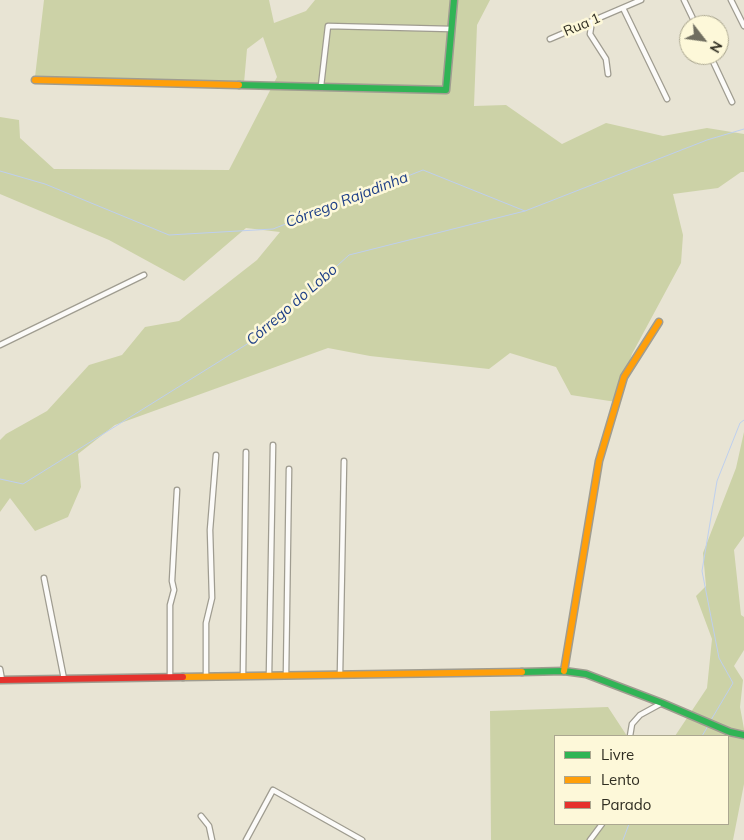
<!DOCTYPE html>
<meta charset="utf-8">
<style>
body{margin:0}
#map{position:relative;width:744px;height:840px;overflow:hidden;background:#e8e4d4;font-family:Mulish,sans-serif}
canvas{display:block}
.legend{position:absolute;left:554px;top:735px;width:175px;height:90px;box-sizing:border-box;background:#fdf8d9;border:1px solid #aba790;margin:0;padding:6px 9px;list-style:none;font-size:15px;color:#302e22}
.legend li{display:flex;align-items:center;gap:10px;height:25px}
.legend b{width:25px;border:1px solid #aba790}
.north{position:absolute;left:679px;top:15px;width:50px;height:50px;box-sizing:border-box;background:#fdf8d9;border:1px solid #aba790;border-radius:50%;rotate:120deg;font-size:14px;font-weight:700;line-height:20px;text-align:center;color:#302e22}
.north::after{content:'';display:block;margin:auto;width:18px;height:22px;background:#706e60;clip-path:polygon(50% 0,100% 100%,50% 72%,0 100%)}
</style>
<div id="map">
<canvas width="744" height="840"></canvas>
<ul class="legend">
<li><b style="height:6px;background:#30b455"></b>Livre</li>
<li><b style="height:6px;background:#ff9f0a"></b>Lento</li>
<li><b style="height:6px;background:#e5322d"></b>Parado</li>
</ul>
<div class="north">N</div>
</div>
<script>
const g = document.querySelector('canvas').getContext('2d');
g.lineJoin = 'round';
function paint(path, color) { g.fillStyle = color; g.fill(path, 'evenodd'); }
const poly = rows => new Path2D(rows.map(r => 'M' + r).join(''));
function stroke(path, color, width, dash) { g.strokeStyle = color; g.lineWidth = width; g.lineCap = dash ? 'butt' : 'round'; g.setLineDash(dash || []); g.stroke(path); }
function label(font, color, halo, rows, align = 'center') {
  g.font = font + ' Mulish,sans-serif'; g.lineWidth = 5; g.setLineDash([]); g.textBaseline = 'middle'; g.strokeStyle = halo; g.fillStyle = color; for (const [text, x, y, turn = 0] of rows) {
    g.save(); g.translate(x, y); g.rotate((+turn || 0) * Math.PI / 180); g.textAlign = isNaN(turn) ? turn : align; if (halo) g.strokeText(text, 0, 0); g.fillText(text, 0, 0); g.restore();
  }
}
const green = poly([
 [44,0,269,0,274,23,306,11,315,0,490,0,477,25,474,106,506,105,562,144,606,123,663,136,707,128,744,134,744,172,741,172,718,188,673,194,683,235,681,263,632,354,616,402,571,395,556,367,510,353,489,369,370,356,328,348,115,425,78,454,81,487,68,517,35,531,10,498,0,512,0,440,6,434,47,411,89,365,122,355,145,327,179,321,257,260,280,232,246,228,184,281,109,240,0,194,0,117,19,120,20,138,54,169,229,170,277,77,263,37,247,49,244,83,35,77],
 [744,432,744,536,734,550,741,615,744,617,744,650,734,666,743,680,740,707,744,729,744,784,733,840,491,840,490,711,608,707,627,736,555,736,555,824,728,824,728,736,675,736,707,688,712,639,696,596,706,586,703,553,736,468]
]);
const stream = poly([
 [0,171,45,184,169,235,273,229,423,170,525,211,707,140,744,129],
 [0,479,23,484,260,336,349,255,525,211],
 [711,720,733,683,719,658,702,571,717,481,740,423,744,420],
 [702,736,708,726],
 [623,840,629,824]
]);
const street = poly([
 [684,0,696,25],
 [731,0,744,26],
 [623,8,667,99],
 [592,21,590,34,606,59,608,74],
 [550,39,641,0],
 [710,55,732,102],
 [321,86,328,26,451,29],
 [0,345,144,275],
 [44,578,64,679],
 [0,669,2,680],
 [340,674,344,461],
 [243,675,246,452],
 [269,675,273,445],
 [286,675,289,469],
 [206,676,206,623,212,598,210,530,216,455],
 [170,677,170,605,174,590,172,581,177,490],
 [630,736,632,724,640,715,662,703],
 [201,816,209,826,212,840],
 [246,840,273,790,362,840],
 [590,840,602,824]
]);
const fast = poly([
 [239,85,446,90,454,0],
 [522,672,564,671,586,674,662,703,730,732,744,735]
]);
const slow = poly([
 [35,80,239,85],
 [564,671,599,461,624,377,659,322],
 [183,677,522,672]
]);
const jam = poly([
 [0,680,183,677]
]);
const streetNames = [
 ["Rua 1",582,25,-23]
];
const waterNames = [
 ["Córrego Rajadinha",347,200,-21],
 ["Córrego do Lobo",292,305,-41]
];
paint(green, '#ccd2a7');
stroke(stream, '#becfee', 1);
stroke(street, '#9f9c90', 7);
stroke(fast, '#9f9c90', 9);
stroke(slow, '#9f9c90', 9);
stroke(jam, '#9f9c90', 9);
stroke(street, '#fcfbf9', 4.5);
stroke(fast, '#30b455', 6);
stroke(slow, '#ff9f0a', 6);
stroke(jam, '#e5322d', 6);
label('14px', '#302e22', '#fdf8d9', streetNames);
label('italic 15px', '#1f4088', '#fdf8d9', waterNames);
</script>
